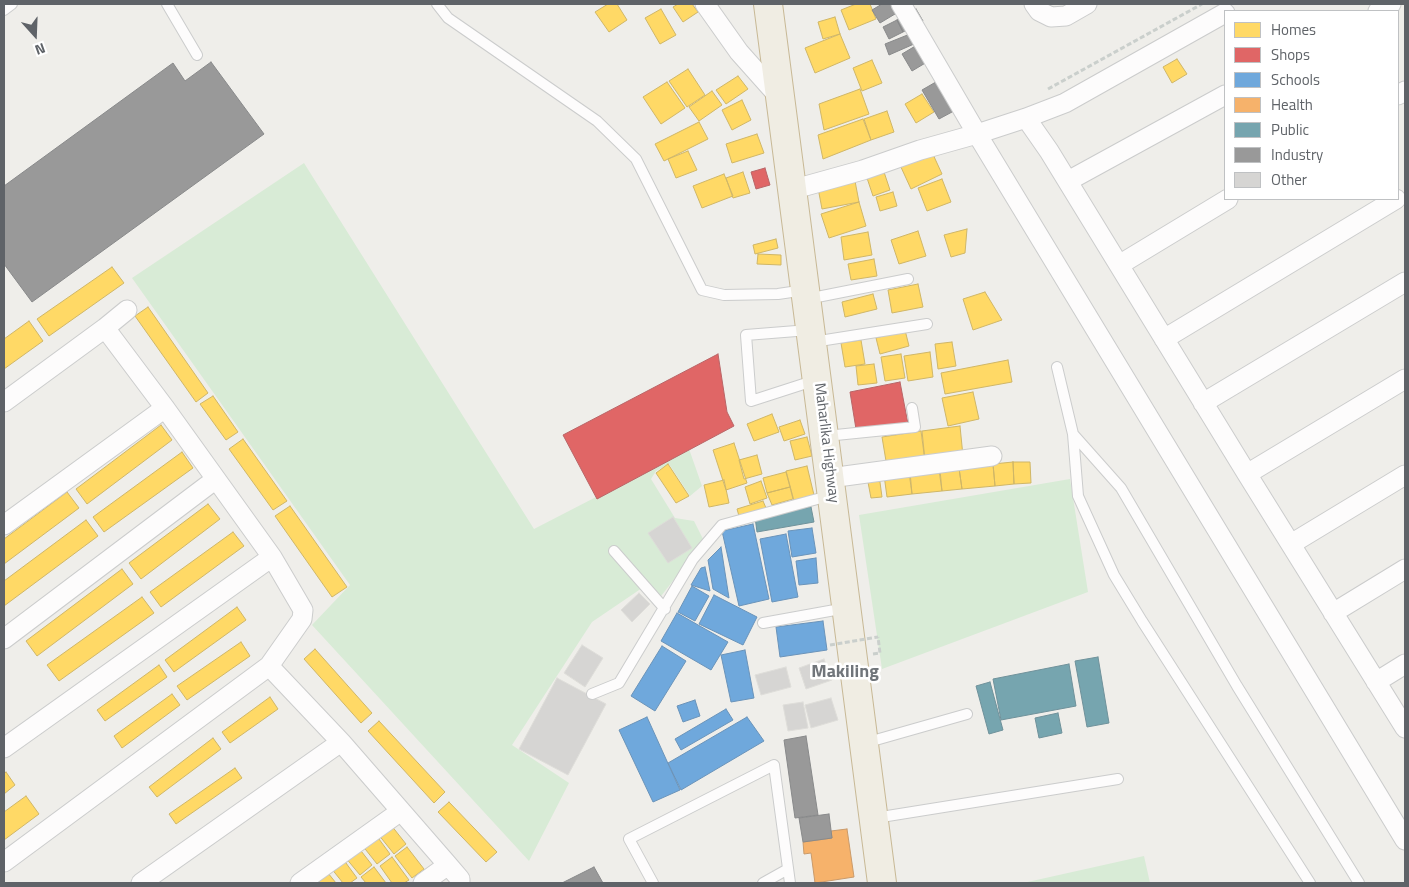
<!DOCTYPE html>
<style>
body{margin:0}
#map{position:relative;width:1409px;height:887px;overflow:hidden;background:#efeeea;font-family:"Titillium Web",sans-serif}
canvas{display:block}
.frame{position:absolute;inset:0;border:5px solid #5f6368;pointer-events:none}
.legend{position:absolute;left:1224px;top:10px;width:175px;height:190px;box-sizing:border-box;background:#fff;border:1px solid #bfc1c3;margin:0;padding:6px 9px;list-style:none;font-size:15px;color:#5f6368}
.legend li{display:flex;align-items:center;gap:10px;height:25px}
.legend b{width:25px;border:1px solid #bfc1c3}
.north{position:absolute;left:10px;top:10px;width:50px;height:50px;-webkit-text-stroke:4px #fff;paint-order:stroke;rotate:160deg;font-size:14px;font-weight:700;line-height:20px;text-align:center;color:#5f6368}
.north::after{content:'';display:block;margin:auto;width:18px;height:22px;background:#5f6368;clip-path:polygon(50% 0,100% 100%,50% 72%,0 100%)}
</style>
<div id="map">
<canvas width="1409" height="887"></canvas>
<div class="frame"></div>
<ul class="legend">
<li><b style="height:14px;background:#ffd966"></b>Homes</li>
<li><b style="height:14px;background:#e06666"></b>Shops</li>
<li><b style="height:14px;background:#6fa8dc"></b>Schools</li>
<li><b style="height:14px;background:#f6b26b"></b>Health</li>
<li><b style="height:14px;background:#76a5af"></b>Public</li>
<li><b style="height:14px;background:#999"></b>Industry</li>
<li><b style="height:14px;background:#d6d5d3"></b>Other</li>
</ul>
<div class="north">N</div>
</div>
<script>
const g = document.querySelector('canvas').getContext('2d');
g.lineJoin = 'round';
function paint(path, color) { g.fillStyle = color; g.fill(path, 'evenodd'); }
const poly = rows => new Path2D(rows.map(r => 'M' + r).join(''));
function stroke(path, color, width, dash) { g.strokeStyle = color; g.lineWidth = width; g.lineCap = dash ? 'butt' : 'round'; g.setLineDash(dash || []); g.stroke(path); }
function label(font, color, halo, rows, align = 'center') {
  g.font = font + ' "Titillium Web",sans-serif'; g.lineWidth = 5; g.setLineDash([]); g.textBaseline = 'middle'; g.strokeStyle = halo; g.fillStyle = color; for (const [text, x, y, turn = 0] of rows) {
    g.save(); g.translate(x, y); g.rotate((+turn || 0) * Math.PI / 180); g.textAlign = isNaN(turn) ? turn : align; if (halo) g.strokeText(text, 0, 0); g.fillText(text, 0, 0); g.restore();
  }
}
const green = poly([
 [304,163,534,529,631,479,688,446,702,486,690,496,669,464,656,471,651,479,675,518,694,521,704,541,658,600,645,586,592,622,512,745,569,783,529,861,312,625,350,585,132,278],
 [1070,479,1088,592,882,669,859,515],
 [1144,856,1150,883,1023,883]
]);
const homes = poly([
 [608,4,617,4,627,20,609,32,595,12,608,4],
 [678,4,692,4,698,12,683,22,673,7,678,4],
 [856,4,870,4,876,19,849,30,841,10,856,4],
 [661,9,676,35,660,44,645,18,661,9],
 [835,17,840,34,823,39,818,22,835,17],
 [840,34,850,58,815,73,805,48,840,34],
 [1177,59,1187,74,1172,83,1163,67,1177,59],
 [872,60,882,83,862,91,853,68,872,60],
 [688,69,705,95,687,107,669,81,688,69],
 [738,76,748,89,726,104,716,90,738,76],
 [667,82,685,108,661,124,643,97,667,82],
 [860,89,869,114,824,130,819,104,860,89],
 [712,91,722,105,699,121,689,107,712,91],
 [922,94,934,112,916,123,905,104,922,94],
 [742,100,751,120,732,130,722,110,742,100],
 [887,111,894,132,871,140,864,119,887,111],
 [863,119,871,140,823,159,818,135,863,119],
 [699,122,708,139,664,161,655,144,699,122],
 [757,134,764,153,732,163,726,144,757,134],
 [931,150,942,174,911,189,900,165,931,150],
 [688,151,697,170,676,178,668,159,688,151],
 [883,169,890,190,873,196,866,175,883,169],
 [743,172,750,193,733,198,726,178,743,172],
 [724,174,733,196,702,208,693,186,724,174],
 [942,179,951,202,927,211,918,188,942,179],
 [855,181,859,202,822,209,818,188,855,181],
 [893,192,897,206,880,211,876,197,893,192],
 [859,202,866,226,829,238,821,214,859,202],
 [967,229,965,253,951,257,944,235,967,229],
 [918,231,926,256,899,264,891,240,918,231],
 [868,232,872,255,844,260,841,237,868,232],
 [776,239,778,248,755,254,753,245,776,239],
 [758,254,781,255,781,265,757,264,758,254],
 [874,259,877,276,851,280,848,264,874,259],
 [112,267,124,283,49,336,37,319,112,267],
 [918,284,923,307,892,313,888,290,918,284],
 [985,292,1002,320,973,330,963,299,985,292],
 [873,294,877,309,845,317,842,302,873,294],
 [148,307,208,393,196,402,135,316,148,307],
 [29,321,43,341,4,369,4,339,29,321],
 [905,330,909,346,880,354,876,338,905,330],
 [861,340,865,364,845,367,841,343,861,340],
 [952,342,956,366,938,369,935,344,952,342],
 [930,352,933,377,908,381,904,356,930,352],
 [901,354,905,378,885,381,881,357,901,354],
 [1008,360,1012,382,945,394,941,373,1008,360],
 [874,364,877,383,858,385,856,366,874,364],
 [973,392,979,419,948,426,942,398,973,392],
 [213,396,238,432,226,440,200,404,213,396],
 [772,414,779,432,754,441,747,424,772,414],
 [800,420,805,434,784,441,779,427,800,420],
 [161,425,172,440,87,504,76,489,161,425],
 [960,426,963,456,925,461,922,431,960,426],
 [921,431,925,461,887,467,882,437,921,431],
 [807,437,812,456,795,460,790,441,807,437],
 [243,439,287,501,273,510,229,449,243,439],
 [734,443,747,483,726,490,713,450,734,443],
 [182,452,193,468,104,532,93,517,182,452],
 [757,455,762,474,744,479,739,460,757,455],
 [1013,462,1030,462,1031,483,1014,484,1013,462],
 [1013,462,1014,484,995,486,993,464,1013,462],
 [668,464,689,496,676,503,656,473,668,464],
 [993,464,995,486,962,489,959,468,993,464],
 [807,466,814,495,794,501,786,471,807,466],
 [959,468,962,489,942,491,939,470,959,468],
 [940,470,942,491,912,494,910,472,940,470],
 [786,472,790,487,767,493,763,478,786,472],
 [909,472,912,494,887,497,884,475,909,472],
 [879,475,882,497,871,498,867,477,879,475],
 [724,480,729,503,709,507,704,485,724,480],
 [761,481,767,498,750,504,745,487,761,481],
 [790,487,793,499,772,505,767,493,790,487],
 [67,492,79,508,4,564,4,539,67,492],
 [763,501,766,508,739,516,737,509,763,501],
 [208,504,220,519,141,579,129,563,208,504],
 [290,506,347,587,332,597,275,516,290,506],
 [86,520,98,536,4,606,4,581,86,520],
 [233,532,244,546,161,607,150,592,233,532],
 [122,569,133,584,37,656,26,641,122,569],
 [142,597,154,613,59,681,47,665,142,597],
 [237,607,246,620,174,672,165,660,237,607],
 [241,642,250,656,187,700,177,686,241,642],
 [315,649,372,713,361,723,304,659,315,649],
 [159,665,167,677,105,721,97,710,159,665],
 [172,694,180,705,122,748,114,736,172,694],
 [270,697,278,709,230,743,222,732,270,697],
 [379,721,445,792,434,803,368,731,379,721],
 [213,738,221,749,157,797,149,787,213,738],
 [235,768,242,778,176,824,169,814,235,768],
 [6,772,15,785,4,794,4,774,6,772],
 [26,796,39,814,4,840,4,812,26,796],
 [449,802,497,852,486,862,438,812,449,802],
 [391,825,406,844,394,854,378,834,391,825],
 [376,835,390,854,377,864,362,845,376,835],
 [358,847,372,865,360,875,345,857,358,847],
 [407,847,424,869,412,878,395,856,407,847],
 [392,857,409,880,404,883,392,883,380,866,392,857],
 [343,859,357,878,350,883,343,883,331,868,343,859],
 [374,867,386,883,366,883,361,877,374,867],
 [328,873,336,883,317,883,316,882,328,873]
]);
const shops = poly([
 [765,168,770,185,756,189,751,172,765,168],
 [718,354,727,412,734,426,597,499,563,435,718,354],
 [900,382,908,424,856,429,850,392,900,382]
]);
const schools = poly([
 [753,524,769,599,739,606,722,531,753,524],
 [812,528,816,553,792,557,788,531,812,528],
 [786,534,798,597,772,602,760,539,786,534],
 [721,547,729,598,713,589,708,560,721,547],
 [816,558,818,583,799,585,796,561,816,558],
 [705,567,710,591,691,585,701,568,705,567],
 [692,586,709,596,695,621,678,612,692,586],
 [714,595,757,617,743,645,699,624,714,595],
 [677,613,728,642,711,670,661,641,677,613],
 [823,621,827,650,780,657,776,627,823,621],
 [662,646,686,661,655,711,631,696,662,646],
 [745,650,754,698,731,702,721,655,745,650],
 [695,700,700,716,683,722,677,706,695,700],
 [726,709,733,720,681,750,675,739,726,709],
 [647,717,680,790,653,802,619,730,647,717],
 [747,717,764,741,681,790,668,763,747,717]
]);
const health = poly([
 [847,829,854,877,815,883,811,853,804,854,803,842,832,838,831,831,847,829]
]);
const public = poly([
 [811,507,814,522,757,532,755,517,811,507],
 [1098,657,1109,723,1087,727,1075,661,1098,657],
 [1069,664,1076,706,1001,720,993,679,1069,664],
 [990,682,1003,730,989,734,976,686,990,682],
 [1058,713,1062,733,1039,738,1035,718,1058,713]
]);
const industry = poly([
 [882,4,895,4,900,11,880,23,872,10,882,4],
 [916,9,923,21,903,32,897,20,916,9],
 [897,20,903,32,889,39,883,27,897,20],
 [910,34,914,44,889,55,885,44,910,34],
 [927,39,937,56,912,71,902,54,927,39],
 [211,62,264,134,32,302,4,264,4,186,173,63,185,81,211,62],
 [948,75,965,105,939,119,922,90,948,75],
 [806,736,818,815,795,818,784,740,806,736],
 [829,814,832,838,803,842,799,818,829,814],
 [594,867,603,883,562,883,594,867]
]);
const building = poly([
 [673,517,692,548,668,563,648,533,673,517],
 [639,593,650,604,632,622,621,610,639,593],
 [582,645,603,658,585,687,564,673,582,645],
 [824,659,832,680,806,689,799,668,824,659],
 [786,667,791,687,761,695,755,675,786,667],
 [557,678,606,704,568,775,519,749,557,678],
 [831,698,838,720,811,728,805,705,831,698],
 [803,702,808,728,788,731,783,705,803,702]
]);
const path = poly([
 [1048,89,1202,4],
 [873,654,880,653,878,637]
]);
const lane = poly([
 [167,4,197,55],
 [437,4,448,18,597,121,636,159,702,290,724,295,778,294,805,290],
 [4,10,12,4],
 [807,299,908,279],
 [809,330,746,335,751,401,816,380],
 [813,342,927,324],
 [1057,367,1073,434,1078,496,1114,575,1142,621,1310,883],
 [1073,434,1121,488,1237,686,1359,883],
 [826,436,915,427,912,408],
 [614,551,665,609],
 [763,623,846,608],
 [592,694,619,683,693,559,722,525,832,495],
 [865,743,967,714],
 [875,818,1118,779],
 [653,883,629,839,774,765,790,883],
 [763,883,788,869]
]);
const street = poly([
 [705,4,739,52,780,98],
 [901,4,977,134,1405,840],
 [1034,4,1039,11,1051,17,1066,16,1087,4],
 [1378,11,1391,4],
 [1398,95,1405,91],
 [1026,118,1049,151,1247,474,1405,728],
 [1068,181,1225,95],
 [791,190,863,170,920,150,977,134,1026,118,1065,103,1225,13],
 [1119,265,1228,199],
 [1164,339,1396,199],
 [4,402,105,328,127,310],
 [1203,403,1405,282],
 [1247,474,1405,379],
 [830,478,992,456],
 [4,525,165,408],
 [1291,544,1405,475],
 [1333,613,1405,569],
 [4,639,216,479],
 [269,666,341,742,448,865,460,879,460,883],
 [1376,682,1405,664],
 [4,748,272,557],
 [4,862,269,666,302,619,303,610,272,557,165,408,105,328],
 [141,883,341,742],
 [300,883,401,811],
 [423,883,448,865]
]);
const highway = poly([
 [768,4,882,883]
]);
const pathBridge = poly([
 [830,645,878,637]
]);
const streetNames = [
 ["Maharlika Highway",826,443,83]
];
const quarterNames = [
 ["Makiling",845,673]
];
paint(green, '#d8ebd6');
paint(homes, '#ffd966');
stroke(homes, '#cfb667', 1);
paint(shops, '#e06666');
stroke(shops, '#b96567', 1);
paint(schools, '#6fa8dc');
stroke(schools, '#6a93b9', 1);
paint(health, '#f6b26b');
stroke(health, '#c99a6a', 1);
paint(public, '#76a5af');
stroke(public, '#6f919a', 1);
paint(industry, '#999');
stroke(industry, '#88898a', 1);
paint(building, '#d6d5d3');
stroke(building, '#deddd9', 1);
stroke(lane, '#cbcccc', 12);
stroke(street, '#cbcccc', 21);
stroke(highway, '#c8b996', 30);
stroke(path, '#cacfcc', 3, [5, 2.5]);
stroke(lane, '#fdfcfc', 10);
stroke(street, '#fdfcfc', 19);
stroke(highway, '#f0ede3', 28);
stroke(pathBridge, '#cacfcc', 3, [5, 2.5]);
label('15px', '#5f6368', '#fff', streetNames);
label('bold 18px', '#70757a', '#fff', quarterNames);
</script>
